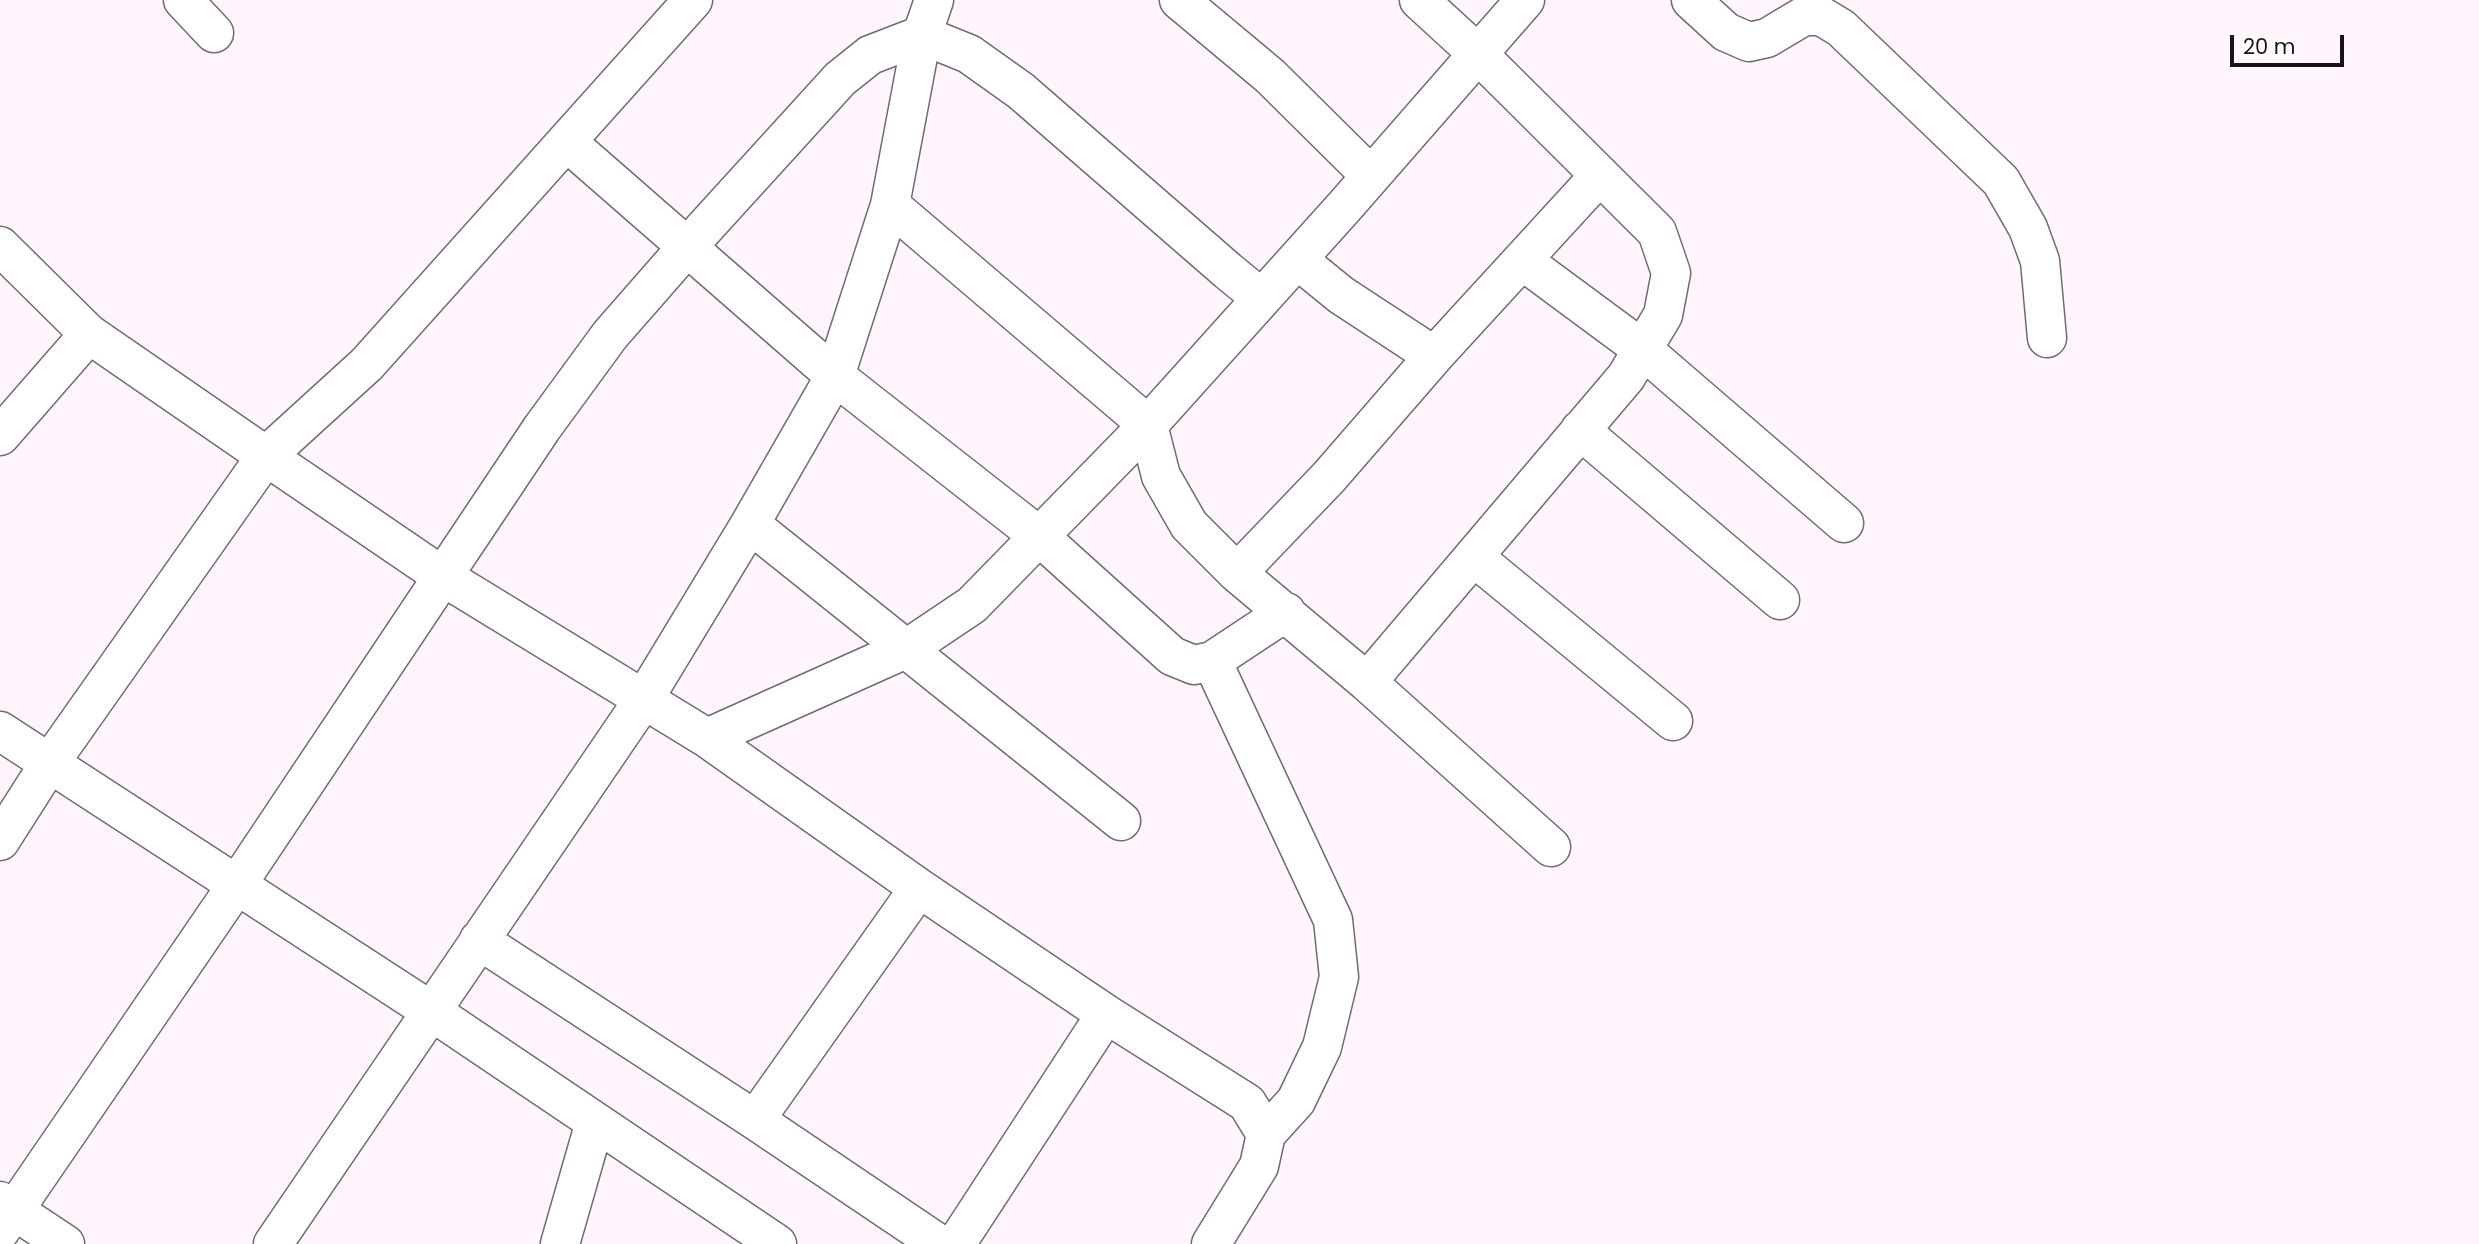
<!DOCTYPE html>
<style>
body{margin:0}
#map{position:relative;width:2479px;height:1244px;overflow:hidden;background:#fef5fd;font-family:Poppins,sans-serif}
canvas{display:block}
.scale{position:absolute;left:2230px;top:35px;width:114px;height:32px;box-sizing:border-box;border:4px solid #171416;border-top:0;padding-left:9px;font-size:21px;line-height:24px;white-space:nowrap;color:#171416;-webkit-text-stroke:5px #fff;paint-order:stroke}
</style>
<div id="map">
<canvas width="2479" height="1244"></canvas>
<div class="scale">20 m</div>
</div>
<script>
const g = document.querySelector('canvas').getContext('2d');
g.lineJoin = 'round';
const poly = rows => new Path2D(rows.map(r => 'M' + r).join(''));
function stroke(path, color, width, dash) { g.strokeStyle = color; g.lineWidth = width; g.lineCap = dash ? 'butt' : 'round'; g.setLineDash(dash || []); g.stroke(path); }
const street = poly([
 [183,0,214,33],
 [1179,0,1270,76,1371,176],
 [1691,0,1726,32,1749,42,1767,38,1804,16,1821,16,1841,28,2001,181,2028,228,2040,261,2047,338],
 [567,142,835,376,1040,537,1172,656,1194,665,1212,661,1286,612],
 [890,205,1148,425,1161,476,1189,525,1237,573,1367,682,1551,847],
 [0,246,89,334,266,456,442,576,707,738,919,888,1106,1014,1247,1103,1266,1134,1259,1166,1211,1244],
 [1298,260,1341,295,1434,356],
 [1523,261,1642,349,1844,523],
 [1580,430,1780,600],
 [0,436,89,334],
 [750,524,1121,821],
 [1474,557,1673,721],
 [1237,573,1329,477,1434,356,1600,175],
 [1212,661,1333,920,1339,977,1322,1047,1296,1101,1266,1134],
 [1367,682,1626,377,1663,315,1671,273,1657,232,1479,55,1419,0],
 [0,731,431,1011,777,1244],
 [707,738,908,648,972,605,1148,425,1345,206,1525,0],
 [0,841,49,764,266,456,367,364,693,0],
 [479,940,755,1120,939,1244],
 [755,1120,919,888],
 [0,1201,65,1244],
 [0,1231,236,886,542,428,610,335,687,247,840,79,870,55,922,35,969,54,1021,91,1228,271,1261,298],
 [273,1244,644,699,750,524,835,376,890,205,922,35,934,0],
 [560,1244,595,1122],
 [956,1244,1106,1014]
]);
stroke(street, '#726a71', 41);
stroke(street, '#fff', 38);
</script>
